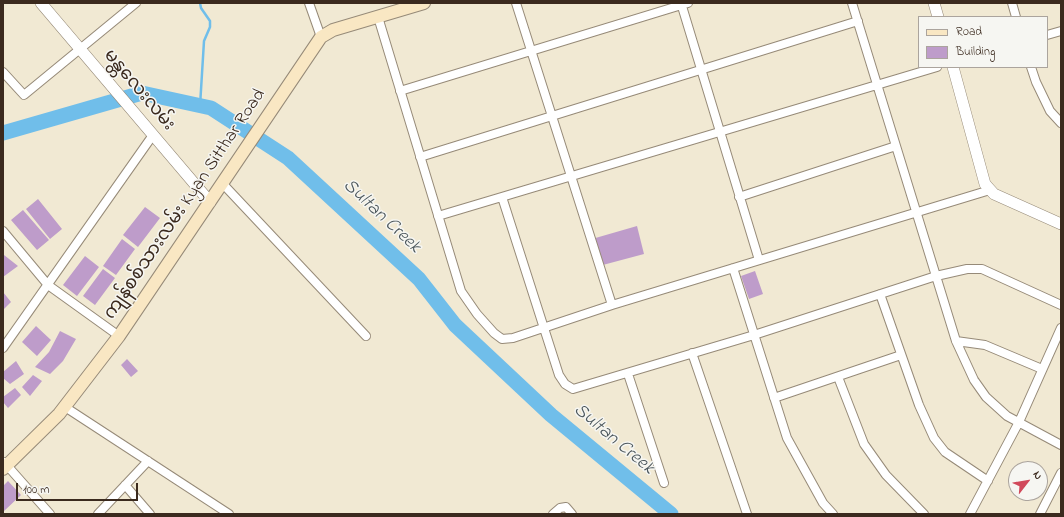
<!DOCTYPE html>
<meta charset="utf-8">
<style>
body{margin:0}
#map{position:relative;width:1064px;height:517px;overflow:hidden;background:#f1e9d3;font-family:"Indie Flower",sans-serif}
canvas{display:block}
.frame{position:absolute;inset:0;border:4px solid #3b2a1e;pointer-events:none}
.legend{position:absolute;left:918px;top:16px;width:130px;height:52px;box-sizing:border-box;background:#f6f6f2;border:1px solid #aba49d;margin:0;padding:5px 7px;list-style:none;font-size:12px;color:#3b2a1e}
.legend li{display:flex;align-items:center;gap:8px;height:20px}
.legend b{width:20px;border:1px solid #aba49d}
.north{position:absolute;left:1008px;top:461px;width:40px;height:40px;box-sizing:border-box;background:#f6f6f2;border:1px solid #aba49d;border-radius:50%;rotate:59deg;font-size:11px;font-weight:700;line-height:16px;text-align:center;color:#3b2a1e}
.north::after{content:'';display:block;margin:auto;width:14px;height:18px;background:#d1495b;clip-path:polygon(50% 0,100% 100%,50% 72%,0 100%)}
.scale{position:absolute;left:16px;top:483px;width:122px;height:18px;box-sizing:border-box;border:2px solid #3b2a1e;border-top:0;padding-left:5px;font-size:12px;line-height:14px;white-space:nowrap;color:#3b2a1e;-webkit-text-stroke:3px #f6f6f2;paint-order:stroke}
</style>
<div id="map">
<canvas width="1064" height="517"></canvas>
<div class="frame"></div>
<ul class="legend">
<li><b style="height:5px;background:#f9e7c3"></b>Road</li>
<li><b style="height:11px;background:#be9cca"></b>Building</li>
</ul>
<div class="north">N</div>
<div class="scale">100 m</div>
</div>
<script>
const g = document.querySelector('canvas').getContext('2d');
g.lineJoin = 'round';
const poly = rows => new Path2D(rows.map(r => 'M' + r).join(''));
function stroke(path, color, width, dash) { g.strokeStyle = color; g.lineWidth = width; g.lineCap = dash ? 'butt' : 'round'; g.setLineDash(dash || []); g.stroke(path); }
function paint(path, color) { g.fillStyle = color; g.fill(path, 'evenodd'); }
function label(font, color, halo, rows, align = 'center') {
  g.font = font + ' "Indie Flower","Noto Sans Myanmar",sans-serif'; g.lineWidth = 3; g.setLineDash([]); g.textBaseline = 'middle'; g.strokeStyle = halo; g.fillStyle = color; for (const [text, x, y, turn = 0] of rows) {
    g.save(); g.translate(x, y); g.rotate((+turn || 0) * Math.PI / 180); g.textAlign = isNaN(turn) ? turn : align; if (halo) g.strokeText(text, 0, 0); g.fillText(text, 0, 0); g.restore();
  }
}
const stream = poly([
 [200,106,204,41,210,27,210,21,201,8,200,3]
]);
const river = poly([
 [3,133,142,93,211,108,288,158,419,279,455,325,551,415,671,514]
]);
const building = poly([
 [38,199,62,229,50,239,26,209],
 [145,207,160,218,138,247,123,235],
 [23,210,49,240,37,250,11,220],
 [637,226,644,254,599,266,592,239],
 [122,239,135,249,116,275,103,266],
 [4,255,18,266,3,277,3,256],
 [85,256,99,267,77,296,63,285],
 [103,269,115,278,95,305,83,296],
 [755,271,763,294,749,299,741,276],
 [3,292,11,302,3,310],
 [36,326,51,340,37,356,22,342],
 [60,331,76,339,63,361,50,374,35,367,49,352],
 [127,359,138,371,131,377,121,365],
 [16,361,24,374,10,384,3,378,3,372],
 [33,375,42,381,30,396,22,387],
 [15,388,21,395,8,408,3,402,3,397],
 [8,481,21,495,3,512,3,486]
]);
const minor = poly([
 [309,3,321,37],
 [516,3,612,305],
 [681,3,759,260],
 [852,3,956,341,974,380,986,397,1007,416,1061,445],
 [1012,3,1016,17],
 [378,17,461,291,477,314,494,333,502,339,513,338,612,305,990,190],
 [1047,35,1061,31],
 [1031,67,1036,82,1050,111,1061,123],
 [3,72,24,95,136,3],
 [400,91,688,3],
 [420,157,858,21],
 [222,183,366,336],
 [502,197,559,375,565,384,573,389,754,335,936,276,967,269,982,269,1061,305],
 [739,197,896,146],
 [438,216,937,67],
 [3,231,48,285,119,336],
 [733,268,787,438,823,503,833,514],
 [880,294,919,405,934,438,945,452,988,481],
 [956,341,985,345,1042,369],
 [3,348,153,135],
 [692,353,747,514],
 [628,374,664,483],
 [838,377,864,444,886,475,924,514],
 [774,398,901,355],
 [65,407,229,514],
 [4,462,50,514],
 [125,485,150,514],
 [98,514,148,461],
 [553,514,560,508,566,507,572,514],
 [970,514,1019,422,1061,328],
 [1040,514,1061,473]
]);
const tertiary = poly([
 [41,3,210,202],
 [934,3,938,17],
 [953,67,985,184,994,194,1061,224]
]);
const secondary = poly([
 [3,469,59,414,119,336,321,37,333,30,424,3]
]);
const streetNames = [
 ["မန္တလေးလမ်း",138,91,50],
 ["ကျန်စစ်သားလမ်း Kyan Sitthar Road",186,205,-56]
];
const waterNames = [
 ["Sultan Creek",381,217,43],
 ["Sultan Creek",613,440,40]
];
stroke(stream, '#70beea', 2.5);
stroke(river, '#70beea', 15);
paint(building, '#be9cca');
stroke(minor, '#968a78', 10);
stroke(tertiary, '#968a78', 12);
stroke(secondary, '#968a78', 14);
stroke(minor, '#fff', 8);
stroke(tertiary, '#fff', 11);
stroke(secondary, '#f9e7c3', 12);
label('18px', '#3b2a1e', '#f6f6f2', streetNames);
label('italic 19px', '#4b565b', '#f6f6f2', waterNames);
</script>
